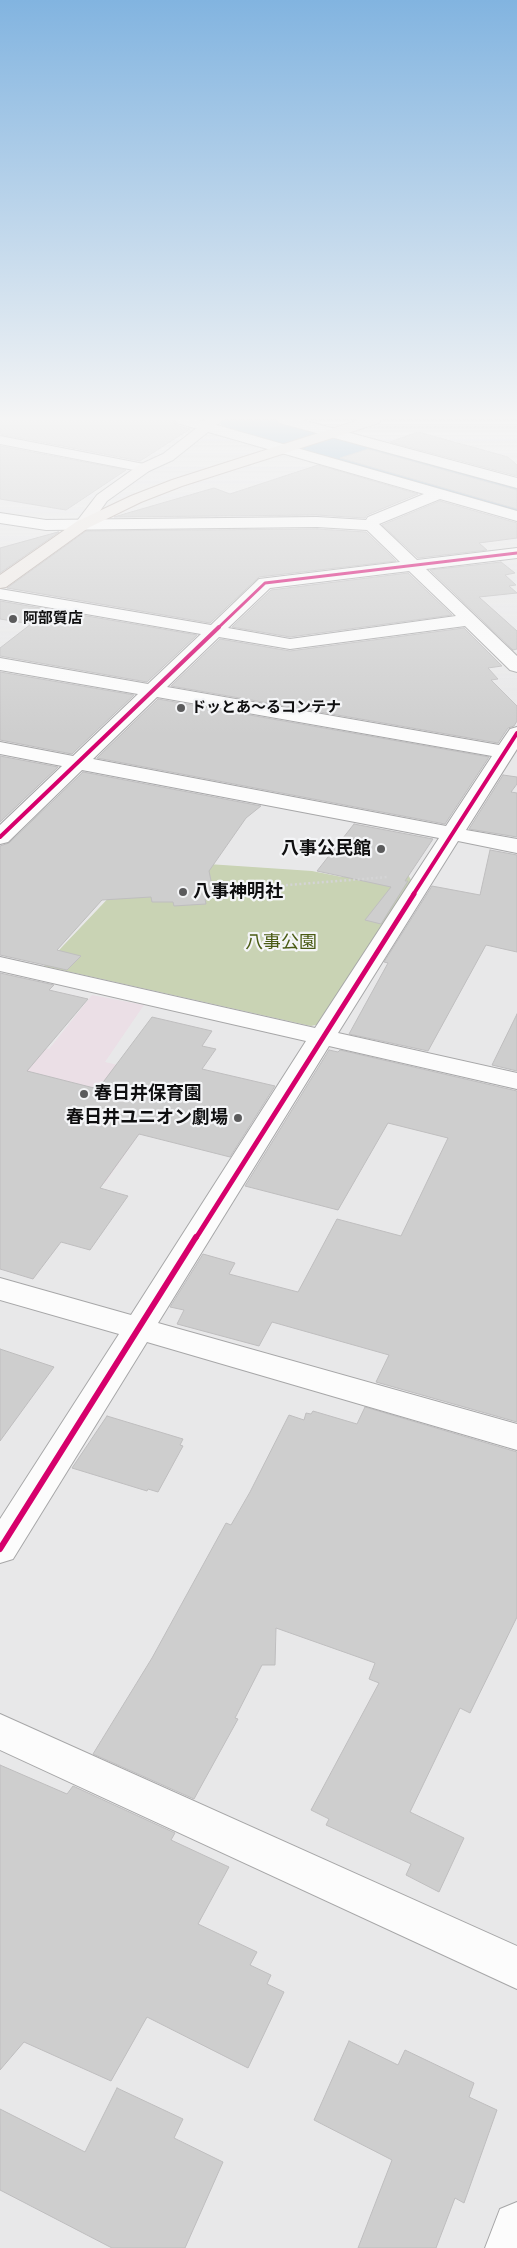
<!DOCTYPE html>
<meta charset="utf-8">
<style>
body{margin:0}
canvas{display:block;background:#e8e8e9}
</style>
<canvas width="517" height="2248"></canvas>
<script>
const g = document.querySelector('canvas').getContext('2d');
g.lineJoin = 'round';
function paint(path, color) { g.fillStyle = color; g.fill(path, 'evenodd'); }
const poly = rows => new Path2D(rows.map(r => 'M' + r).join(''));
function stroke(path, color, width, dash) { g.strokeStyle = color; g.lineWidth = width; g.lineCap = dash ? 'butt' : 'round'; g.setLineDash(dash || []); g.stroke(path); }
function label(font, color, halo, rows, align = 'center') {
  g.font = font + ' "Open Sans","Noto Sans JP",sans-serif'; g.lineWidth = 4.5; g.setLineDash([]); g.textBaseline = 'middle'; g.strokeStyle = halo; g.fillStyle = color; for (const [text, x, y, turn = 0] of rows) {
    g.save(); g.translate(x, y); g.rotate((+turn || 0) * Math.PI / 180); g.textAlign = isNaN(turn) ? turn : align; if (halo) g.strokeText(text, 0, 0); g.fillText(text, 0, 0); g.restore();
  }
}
const education = poly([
 [92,995,144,1005,105,1062,178,1079,105,1183,86,1177,0,1169,7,1039,49,1049]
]);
const green = poly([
 [152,852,208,864,312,871,342,877,406,871,411,880,320,1024,311,1026,44,966]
]);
const river = poly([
 [218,420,279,420,517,486,517,511,223,428,218,420]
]);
const building = poly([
 [0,420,173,420,176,425,190,429,140,461,0,434,0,420],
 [418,432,508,457,517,465,517,476,390,442,418,432],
 [0,446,126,470,66,510,0,499,0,446],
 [368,449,517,490,517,509,340,458,368,449],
 [318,465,418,494,367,515,365,518,317,515,114,517,214,488,230,494,318,465],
 [440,501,517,523,517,538,479,543,487,550,418,558,382,525,440,501],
 [317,529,366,532,396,561,259,577,210,623,7,588,86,531,317,529],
 [58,532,59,532,0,573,0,548,58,532],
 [501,562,515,573,505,575,516,585,509,586,517,593,479,597,517,631,517,649,513,650,430,570,501,562],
 [408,573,452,615,290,637,232,627,271,590,408,573],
 [0,601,197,635,147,682,0,656,0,648,31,624,0,619,0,601],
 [464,628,502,666,488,668,498,679,491,680,517,706,517,721,514,726,508,728,498,743,171,686,220,639,290,651,464,628],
 [0,672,134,695,72,754,0,740,0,672],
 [158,699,489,757,445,824,97,758,158,699],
 [0,756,58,767,0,822,0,756],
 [83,772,261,806,246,818,209,871,214,895,208,895,209,898,205,899,206,904,174,906,173,902,152,902,151,897,102,900,57,950,81,956,67,970,0,955,0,846,9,843,83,772],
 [503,775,517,777,517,784,511,792,517,793,517,837,469,829,503,775],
 [354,824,433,839,405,881,408,881,381,924,365,920,391,887,317,871,354,824],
 [490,850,517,855,517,952,486,945,428,1051,349,1034,388,963,384,962,432,886,480,895,490,850],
 [0,973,54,985,49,990,88,999,27,1071,98,1089,152,1017,212,1031,202,1046,216,1049,202,1069,275,1086,230,1157,139,1134,100,1188,128,1196,90,1250,61,1242,33,1279,0,1269,0,973],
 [517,1014,517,1071,492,1065,517,1014],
 [329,1050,338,1052,340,1050,517,1091,517,1422,376,1382,389,1355,272,1322,259,1346,177,1324,184,1310,170,1307,203,1254,235,1263,229,1274,298,1292,337,1219,401,1236,448,1138,388,1123,338,1210,245,1186,329,1050],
 [0,1349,54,1367,0,1441,0,1349],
 [365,1407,517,1452,517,1617,470,1713,460,1708,410,1812,464,1838,439,1892,406,1875,411,1864,326,1825,329,1819,311,1810,379,1683,369,1679,375,1663,276,1628,275,1665,262,1665,235,1718,238,1719,194,1799,93,1754,152,1658,226,1523,231,1525,250,1492,289,1415,304,1420,306,1413,311,1414,313,1411,357,1424,365,1407],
 [107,1416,183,1439,180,1445,183,1446,158,1492,148,1489,147,1491,72,1468,107,1416],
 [0,1765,67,1794,73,1786,175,1833,171,1840,229,1867,198,1924,257,1952,250,1965,271,1975,267,1984,284,1992,248,2068,147,2017,111,2081,24,2042,0,2070,0,1765],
 [349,2041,398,2065,405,2050,474,2083,469,2097,497,2110,464,2203,455,2198,436,2248,358,2248,392,2160,314,2120,349,2041],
 [117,2088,183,2119,174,2138,223,2162,185,2248,112,2248,0,2190,0,2109,85,2152,117,2088]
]);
const path = poly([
 [250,888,388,877]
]);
const street = poly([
 [175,420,199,420,517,511,517,521,440,499,379,524,417,560,517,548,517,558,426,569,517,656,517,672,510,670,465,626,290,649,219,637,167,687,499,745,510,729,517,727,517,749,466,830,517,839,517,853,458,841,338,1033,517,1073,517,1089,329,1046,158,1323,517,1424,517,1450,147,1342,13,1559,0,1563,0,1519,119,1334,0,1300,0,1278,131,1315,306,1041,0,971,0,957,315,1028,439,838,82,770,8,842,0,844,0,825,62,766,0,754,0,742,73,756,138,694,0,670,0,658,148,684,201,634,0,599,0,589,211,625,259,579,400,562,367,530,317,527,46,530,0,523,0,513,46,520,317,517,366,520,368,517,424,494,177,423,175,420],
 [409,571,456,616,290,639,228,628,270,588,409,571],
 [157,697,492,756,446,826,93,759,157,697],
 [278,420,302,420,517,478,517,488,280,423,278,420],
 [0,436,144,464,149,465,151,468,149,471,144,472,0,444,0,436],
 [0,1714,517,1946,517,1989,0,1750,0,1714],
 [517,2202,517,2248,485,2248,500,2209,517,2202]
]);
const secondary = poly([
 [207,420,223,420,173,460,149,471,107,501,88,528,76,528,74,525,97,495,139,465,163,454,207,420]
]);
const primary = poly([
 [359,420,381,420,379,423,182,486,141,502,88,528,6,587,0,588,0,575,76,522,131,496,172,480,359,420]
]);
const cyclewayFar3 = poly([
 [218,628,265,583,517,553]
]);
const cyclewayFar2 = poly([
 [0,837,219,627],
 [413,895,517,733]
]);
const cyclewayFar1 = poly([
 [196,1238,414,894]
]);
const cycleway = poly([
 [0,1549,196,1237]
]);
const markers = [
 [13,619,5,"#5b5b5c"],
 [181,708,5,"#5b5b5c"],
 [381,849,5,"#5b5b5c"],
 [183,892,5,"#5b5b5c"],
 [84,1094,5,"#5b5b5c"],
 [238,1118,5,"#5b5b5c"]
];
const farPoinames = [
 ["阿部質店",23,619],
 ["ドッとあ〜るコンテナ",191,708]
];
const poiNames = [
 ["八事公民館",371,849],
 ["八事神明社",193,892,"left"],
 ["春日井保育園",94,1094,"left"],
 ["春日井ユニオン劇場",228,1118]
];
const parkNames = [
 ["八事公園",281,943]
];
paint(education, '#ebdfe6');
paint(green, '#c9d3b4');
paint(river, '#89b4d3');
paint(building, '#cecece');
stroke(building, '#bfbebf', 1);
stroke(street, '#a7a7a8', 2);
stroke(secondary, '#a7a7a8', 2);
stroke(primary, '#b3a8a3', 2);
stroke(path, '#d4d4d5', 2.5, [2, 2.5]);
paint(street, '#fcfcfc');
paint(secondary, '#f6f3f2');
paint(primary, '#f0ebe7');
stroke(cyclewayFar3, '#d6006c', 3);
stroke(cyclewayFar2, '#d6006c', 4);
stroke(cyclewayFar1, '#d6006c', 5);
stroke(cycleway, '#d6006c', 6);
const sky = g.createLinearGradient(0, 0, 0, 735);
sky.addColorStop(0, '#82b4e0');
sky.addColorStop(0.57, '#f5f5f5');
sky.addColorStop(1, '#f5f5f500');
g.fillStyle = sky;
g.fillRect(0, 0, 517, 735);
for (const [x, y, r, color] of markers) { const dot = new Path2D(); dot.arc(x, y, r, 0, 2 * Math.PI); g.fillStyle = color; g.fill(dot); stroke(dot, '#f4f5f7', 2); }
label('bold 15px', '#0f0f10', '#f4f5f7', farPoinames, 'left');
label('bold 18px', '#0f0f10', '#f4f5f7', poiNames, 'right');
label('18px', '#4a5b14', '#f4f5f7', parkNames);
</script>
